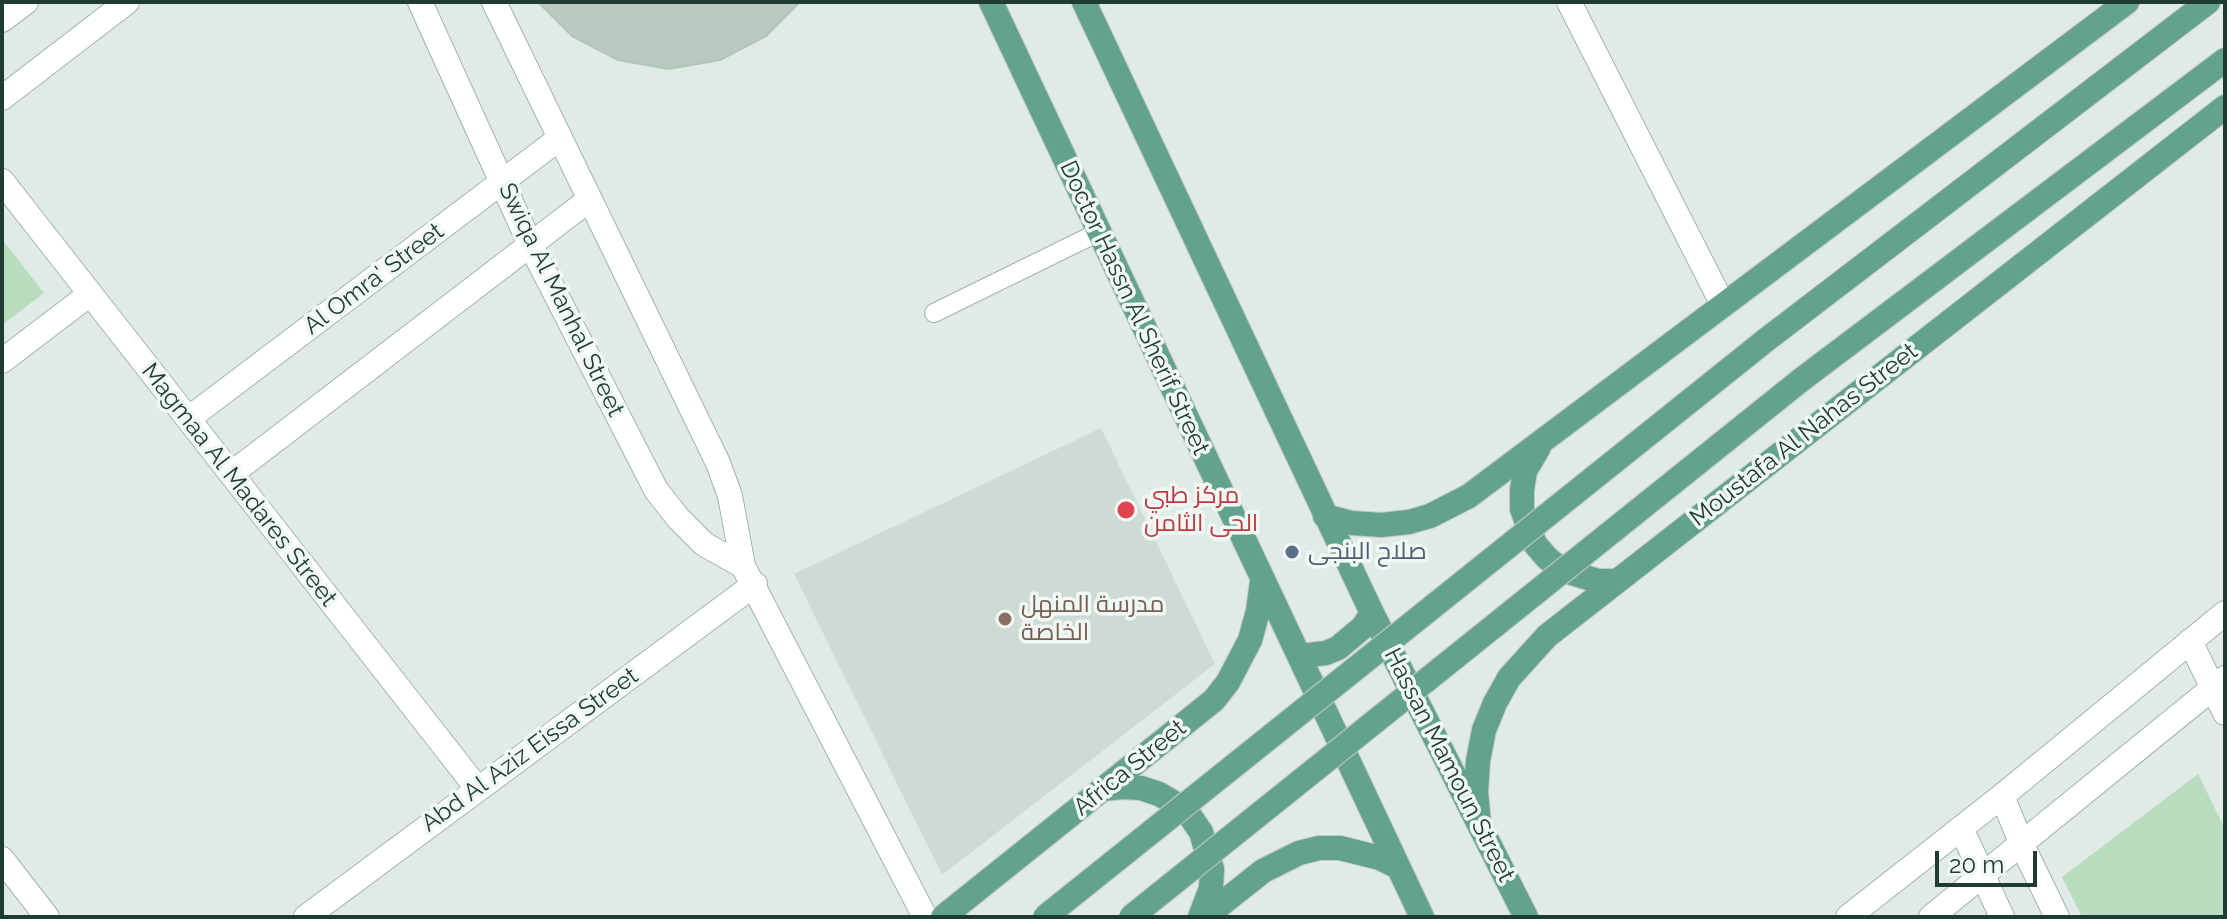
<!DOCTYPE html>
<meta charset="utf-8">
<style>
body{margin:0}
#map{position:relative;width:2227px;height:919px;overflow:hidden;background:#e0ebe5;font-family:Raleway,sans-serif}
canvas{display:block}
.frame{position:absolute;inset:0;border:4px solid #203b32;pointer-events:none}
.scale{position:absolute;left:1935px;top:851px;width:102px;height:36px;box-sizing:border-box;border:4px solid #203b32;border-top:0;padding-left:10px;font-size:24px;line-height:28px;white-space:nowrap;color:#203b32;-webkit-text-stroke:6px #f0f8f3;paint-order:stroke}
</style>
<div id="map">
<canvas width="2227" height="919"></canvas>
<div class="frame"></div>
<div class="scale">20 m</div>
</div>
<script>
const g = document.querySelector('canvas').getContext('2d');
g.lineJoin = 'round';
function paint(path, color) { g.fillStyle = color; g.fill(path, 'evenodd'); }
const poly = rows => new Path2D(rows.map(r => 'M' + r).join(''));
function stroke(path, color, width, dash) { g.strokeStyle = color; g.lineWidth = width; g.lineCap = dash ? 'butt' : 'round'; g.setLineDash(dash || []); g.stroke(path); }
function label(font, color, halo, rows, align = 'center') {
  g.font = font + ' Raleway,Cairo,sans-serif'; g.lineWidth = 7; g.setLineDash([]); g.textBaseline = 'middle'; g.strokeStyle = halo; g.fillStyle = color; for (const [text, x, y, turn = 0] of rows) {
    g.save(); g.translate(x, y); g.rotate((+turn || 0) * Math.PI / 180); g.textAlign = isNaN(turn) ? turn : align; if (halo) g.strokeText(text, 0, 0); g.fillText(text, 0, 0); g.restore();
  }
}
const built = poly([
 [1101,428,1215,664,942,875,794,574]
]);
const green = poly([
 [2,239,44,293,2,325],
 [2198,774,2225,829,2225,917,2082,917,2062,877]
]);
const building = poly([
 [538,2,800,2,766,36,720,60,669,69,618,60,572,36,538,2]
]);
const lane = poly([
 [934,313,1099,232]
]);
const street = poly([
 [420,2,530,244,656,490,678,518,704,544,743,566],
 [494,2,718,463,730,496,743,566,925,917],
 [1569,2,1723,305],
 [2,20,26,2],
 [2,98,127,2],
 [2,181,477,788],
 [2,361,90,294],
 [188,419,560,138],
 [231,474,590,199],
 [2190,641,2225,713],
 [2002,796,2022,845,2057,917],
 [1961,828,2002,917],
 [2,859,47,917],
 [306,917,755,584],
 [1848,917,2002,796,2225,613],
 [1931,917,2225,678]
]);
const primary = poly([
 [991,2,1422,917],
 [1084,2,1372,613,1526,917],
 [1766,340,2208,2],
 [1801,380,2225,60],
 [1539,447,1525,471,1522,490,1522,509,1535,544,1547,558,1562,570,1598,581,1616,581],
 [1325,516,1352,523,1381,525,1409,522,1430,516,1469,496,2127,2],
 [1300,656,1326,653,1338,648,1363,627,1372,613],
 [1103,789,1122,787,1141,788,1159,794,1176,804,1190,816,1201,832,1212,869,1211,888,1200,917],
 [1479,823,1476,792,1478,761,1484,730,1495,703,1509,678,1547,636,2225,107],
 [943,917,1214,700,1228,682,1250,640,1258,611,1262,581],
 [1205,917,1263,871,1299,853,1319,848,1340,848,1380,858,1398,867]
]);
const primaryBridge = poly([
 [1045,917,1766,340],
 [1131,917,1801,380]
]);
const markers = [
 [1126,510,10,"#e0444e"],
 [1292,552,8,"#5c6f8a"],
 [1005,619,8,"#8d6e63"]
];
const streetNames = [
 ["Al Omra' Street",374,279,-37],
 ["Swiqa Al Manhal Street",561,300,64],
 ["Doctor Hassn Al Sherif Street",1134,308,65],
 ["Moustafa Al Nahas Street",1804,435,-38],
 ["Magmaa Al Madares Street",239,485,52],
 ["Abd Al Aziz Eissa Street",530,750,-36],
 ["Hassan Mamoun Street",1449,765,63],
 ["Africa Street",1130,768,-39]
];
const healthNames = [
 ["مركز طبي",1144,496],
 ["الحى الثامن",1144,524]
];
const serviceNames = [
 ["صلاح البنجى",1308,552]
];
const educationNames = [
 ["مدرسة المنهل",1021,605],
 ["الخاصة",1021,633]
];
paint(built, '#cedbd4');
paint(green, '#b8ddbe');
paint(building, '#b8c9c0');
stroke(building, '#b2c5bb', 2);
stroke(lane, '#a3b3ac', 20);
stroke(street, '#a3b3ac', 26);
stroke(primary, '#c1c8c6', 26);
stroke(lane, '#fff', 18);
stroke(street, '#fff', 24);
stroke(primary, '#63a28c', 24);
stroke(primaryBridge, '#c1c8c6', 26, []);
stroke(primaryBridge, '#63a28c', 24);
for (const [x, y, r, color] of markers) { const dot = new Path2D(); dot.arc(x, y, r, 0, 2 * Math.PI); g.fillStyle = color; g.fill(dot); stroke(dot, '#f0f8f3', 3); }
label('24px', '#203b32', '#f0f8f3', streetNames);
label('24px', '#be3a42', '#f0f8f3', healthNames, 'left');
label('24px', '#4e5e75', '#f0f8f3', serviceNames, 'left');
label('24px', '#785e54', '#f0f8f3', educationNames, 'left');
</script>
